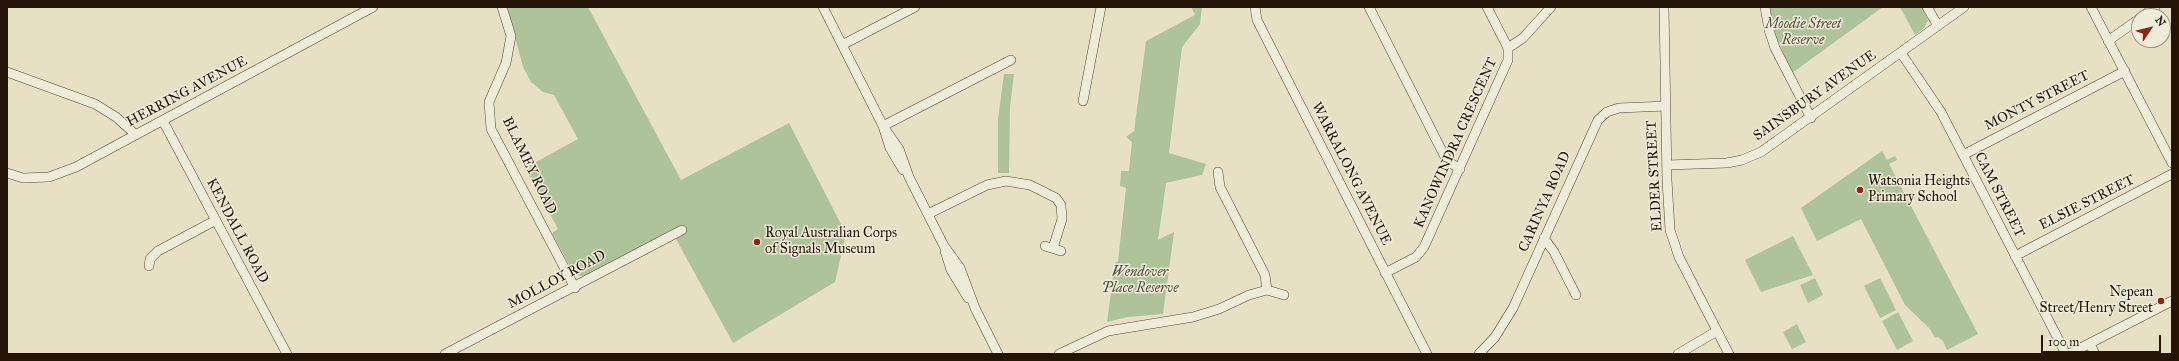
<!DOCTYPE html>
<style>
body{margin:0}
#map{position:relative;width:2179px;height:361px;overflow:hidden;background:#e7e0c5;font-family:"IM FELL Great Primer",serif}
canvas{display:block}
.frame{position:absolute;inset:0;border:8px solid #241408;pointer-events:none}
.north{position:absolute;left:2131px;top:8px;width:40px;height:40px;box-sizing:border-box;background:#efebd9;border:1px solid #9e9585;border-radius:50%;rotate:55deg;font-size:11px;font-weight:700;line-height:16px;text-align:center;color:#241408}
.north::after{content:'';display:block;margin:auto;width:14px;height:18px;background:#8f2418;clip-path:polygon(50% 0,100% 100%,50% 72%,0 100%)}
.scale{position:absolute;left:2041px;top:335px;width:120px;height:18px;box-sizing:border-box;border:2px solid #241408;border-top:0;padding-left:5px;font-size:12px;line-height:14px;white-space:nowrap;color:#241408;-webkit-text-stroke:3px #efebd9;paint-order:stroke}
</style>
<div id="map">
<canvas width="2179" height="361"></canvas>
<div class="frame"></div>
<div class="north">N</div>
<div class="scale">100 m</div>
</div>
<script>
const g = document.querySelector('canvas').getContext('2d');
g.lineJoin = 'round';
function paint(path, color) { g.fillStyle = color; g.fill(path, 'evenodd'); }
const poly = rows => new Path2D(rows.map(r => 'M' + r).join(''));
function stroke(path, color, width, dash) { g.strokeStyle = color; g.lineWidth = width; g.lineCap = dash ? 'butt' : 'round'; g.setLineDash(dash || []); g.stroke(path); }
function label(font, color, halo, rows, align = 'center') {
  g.font = font + ' "IM FELL Great Primer",serif'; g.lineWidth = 3; g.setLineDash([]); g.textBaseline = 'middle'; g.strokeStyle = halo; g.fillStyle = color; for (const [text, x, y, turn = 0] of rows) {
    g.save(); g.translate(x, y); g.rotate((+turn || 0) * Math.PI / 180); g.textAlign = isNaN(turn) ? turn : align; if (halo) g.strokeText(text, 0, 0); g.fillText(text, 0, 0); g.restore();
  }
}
const green = poly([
 [507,7,588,7,681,180,789,123,846,234,835,282,733,343,671,230,584,277,574,274,552,233,558,229,525,168,578,139,554,95,543,92,531,82,523,67],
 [1191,7,1202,7,1200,24,1182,47,1169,153,1206,164,1202,175,1166,183,1158,240,1174,232,1163,314,1128,317,1107,322,1115,263,1118,261,1126,188,1120,186,1121,171,1129,171,1132,142,1126,137,1134,131,1146,41,1195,15],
 [1769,7,1883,7,1792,73,1775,34],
 [1900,7,1922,7,1928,20,1924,28,1915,35],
 [1004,74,1014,74,1010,107,1009,173,998,173,998,119],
 [1882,151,1887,160,1895,156,1897,160,1889,164,1978,334,1947,350,1943,341,1938,337,1935,338,1930,329,1905,305,1861,219,1817,241,1801,208],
 [1793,236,1813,275,1761,292,1745,260],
 [1815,278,1823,295,1808,303,1800,285],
 [1880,278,1896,310,1880,318,1864,286],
 [1898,312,1913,341,1897,350,1882,321],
 [1797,324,1806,342,1792,349,1783,332]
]);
const minor = poly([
 [502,7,511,36,506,63,489,102,491,129,575,288],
 [823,7,883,126,890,148,903,170],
 [1255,7,1257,20,1427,354],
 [1369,7,1444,155,1449,162,1460,169],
 [1664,7,1667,180,1670,230,1679,257,1729,354],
 [1765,7,1769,30,1775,48,1811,118],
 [1927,7,1938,26],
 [2091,7,2172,163],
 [2143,16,2155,7],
 [2108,41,2139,19],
 [842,45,915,7],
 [1508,48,1523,38,1551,7],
 [1901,53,1941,112,2066,354],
 [7,72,95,104,116,117,136,135],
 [1083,101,1101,7],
 [163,121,287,354],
 [883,126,899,149,909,177,944,246,960,268,975,308,998,354],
 [883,126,1011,60],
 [1963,155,2125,71],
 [1667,165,1727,163,1742,160,1761,152,1964,7],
 [7,173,23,178,49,177,76,167,373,7],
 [928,214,987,185,1006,181,1030,185,1056,198,1061,205,1062,219,1053,248],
 [1544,238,1554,252,1576,295],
 [1045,246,1061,251],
 [945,251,951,270,968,298],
 [2015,256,2172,174],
 [149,266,150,259,158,251,216,220],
 [1385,273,1416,257,1424,247,1508,60,1508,48,1487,7],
 [1267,290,1284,295],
 [2090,344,2095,354],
 [445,354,682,230],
 [1059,354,1108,331,1193,317,1219,309,1249,295,1267,290,1265,275,1220,187,1218,172],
 [1479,354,1495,337,1513,308,1598,120,1607,112,1619,108,1666,106],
 [1678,354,1717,331],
 [2069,354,2172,301]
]);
const markers = [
 [1860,190,4,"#8f2418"],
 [757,242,4,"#8f2418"],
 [2161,301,4,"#8f2418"]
];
const parkNames = [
 ["Moodie Street",1803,25],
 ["Reserve",1803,41],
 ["Wendover",1140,273],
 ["Place Reserve",1140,289]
];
const streetNames = [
 ["HERRING AVENUE",187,92,-28],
 ["SAINSBURY AVENUE",1815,96,-35],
 ["MONTY STREET",2037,101,-27],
 ["KANOWINDRA CRESCENT",1456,143,-66],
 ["BLAMEY ROAD",529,166,64],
 ["WARRALONG AVENUE",1351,174,63],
 ["ELDER STREET",1655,176,-93],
 ["CAM STREET",1999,195,63],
 ["CARINYA ROAD",1545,202,-66],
 ["ELSIE STREET",2087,203,-27],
 ["KENDALL ROAD",237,231,62],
 ["MOLLOY ROAD",557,280,-28]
];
const poiNames = [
 ["Watsonia Heights",1868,182],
 ["Primary School",1868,198],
 ["Royal Australian Corps",765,234],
 ["of Signals Museum",765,250],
 ["Nepean",2153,293,"right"],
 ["Street/Henry Street",2153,309,"right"]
];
paint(green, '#afc39a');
stroke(minor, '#554737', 10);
stroke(minor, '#efebd9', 9);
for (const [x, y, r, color] of markers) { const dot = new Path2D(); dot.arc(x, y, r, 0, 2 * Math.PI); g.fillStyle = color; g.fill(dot); stroke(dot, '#efebd9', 1.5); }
label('italic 14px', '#55513b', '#efebd9', parkNames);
label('14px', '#241408', '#efebd9', streetNames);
label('14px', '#241408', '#efebd9', poiNames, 'left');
</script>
